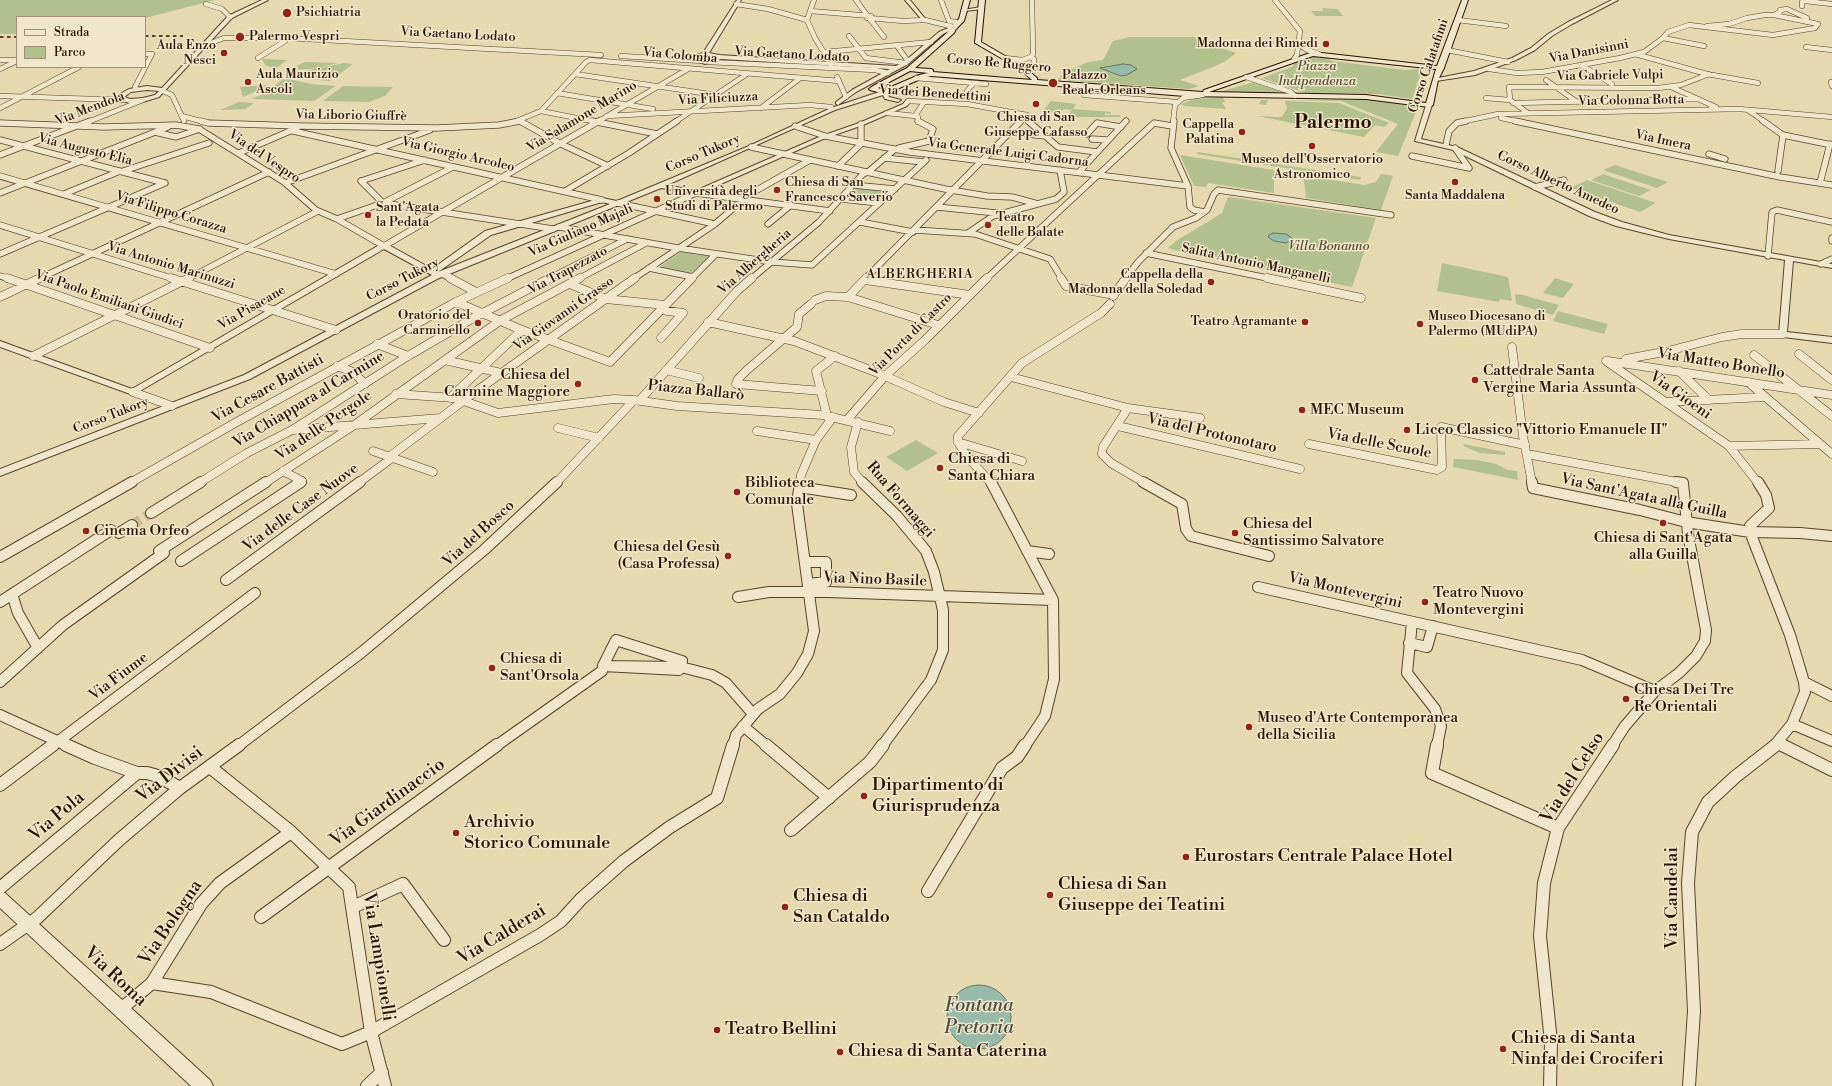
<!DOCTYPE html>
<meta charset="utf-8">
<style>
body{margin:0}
#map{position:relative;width:1832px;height:1086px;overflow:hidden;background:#e7d9af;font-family:"Libre Bodoni",serif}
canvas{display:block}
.legend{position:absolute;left:16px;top:16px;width:130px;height:52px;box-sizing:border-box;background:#efe6cb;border:1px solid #a0907a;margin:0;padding:5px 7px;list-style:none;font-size:12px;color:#291001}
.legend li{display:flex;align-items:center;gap:8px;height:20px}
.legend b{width:20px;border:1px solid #a0907a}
</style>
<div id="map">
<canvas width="1832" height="1086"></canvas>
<ul class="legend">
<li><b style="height:5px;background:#efe6cb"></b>Strada</li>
<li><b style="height:11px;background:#b2c08d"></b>Parco</li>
</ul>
</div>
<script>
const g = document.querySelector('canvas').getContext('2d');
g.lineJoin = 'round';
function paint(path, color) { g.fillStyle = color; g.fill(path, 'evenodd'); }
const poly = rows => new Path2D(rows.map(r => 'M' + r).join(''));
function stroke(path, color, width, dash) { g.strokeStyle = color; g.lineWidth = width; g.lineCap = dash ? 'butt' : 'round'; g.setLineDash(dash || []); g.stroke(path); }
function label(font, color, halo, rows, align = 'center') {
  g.font = font + ' "Libre Bodoni",serif'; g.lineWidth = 3; g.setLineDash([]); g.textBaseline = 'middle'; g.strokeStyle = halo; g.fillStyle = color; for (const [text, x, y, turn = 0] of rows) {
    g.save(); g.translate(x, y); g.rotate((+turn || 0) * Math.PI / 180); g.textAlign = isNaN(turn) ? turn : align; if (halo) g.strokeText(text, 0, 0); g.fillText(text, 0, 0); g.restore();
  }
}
const green = poly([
 [0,0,215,0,145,18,17,17,17,34,0,34],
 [1322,8,1338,9,1343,16,1315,16,1311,11,1323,11],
 [1130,37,1196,37,1204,42,1236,53,1226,61,1213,67,1180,80,1199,86,1189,89,1058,80,1063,73,1088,62,1103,60,1113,41],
 [1316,56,1326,57,1332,61,1404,70,1422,69,1412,99,1378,94,1305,93,1262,78,1294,66,1293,64],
 [262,59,287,60,275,69,265,65],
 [305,62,338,63,313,69,288,70],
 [344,63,353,64,330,81,308,79,291,74],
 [285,78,311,84,336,86,314,101,251,99,265,93],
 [1254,82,1284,92,1235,93,1222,91],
 [267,85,262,89,243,97,240,87],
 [343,86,393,87,385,96,369,102,323,101],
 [1223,97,1225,102,1222,102,1226,109,1185,106,1181,104,1195,99],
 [1261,100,1371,100,1390,102,1408,106,1409,105,1417,109,1398,156,1376,152,1398,124,1341,101,1268,100,1266,105,1259,104],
 [1051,101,1076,104,1073,109,1111,112,1111,114,1105,113,1105,115,1120,115,1121,117,1073,117,1073,115,1068,114,1072,110,1064,109,1060,113,1044,110],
 [1285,101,1339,103,1389,123,1384,127,1375,125,1364,137,1257,116,1282,117,1287,108],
 [239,102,254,103,245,109,220,110],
 [1198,152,1361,177,1360,180,1197,154],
 [1180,155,1274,170,1274,193,1208,183,1206,187,1194,186],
 [1615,165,1668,182,1657,188,1603,170],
 [1381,174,1393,176,1381,210,1306,198,1303,175,1364,185,1376,182],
 [1603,174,1651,190,1639,196,1591,180],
 [1587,180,1656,203,1640,212,1571,188],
 [857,188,887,191,877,200,849,197],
 [1228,197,1376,218,1352,287,1192,255,1168,248,1176,241,1222,213],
 [681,252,709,256,690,274,658,268],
 [1442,263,1508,277,1512,301,1500,299,1499,302,1437,291],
 [1555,278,1574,284,1563,298,1543,293],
 [1515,294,1523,295,1559,305,1553,315,1516,304],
 [1558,311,1608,324,1604,334,1553,321],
 [916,440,938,453,907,471,886,457],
 [1464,444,1505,452,1505,455,1480,453,1463,446],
 [1454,459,1477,460,1496,464,1508,470,1517,471,1518,480,1453,467]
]);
const water = poly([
 [1123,64,1131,65,1137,69,1127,75,1121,76,1100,68,1123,64],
 [1273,233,1286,234,1293,239,1286,243,1274,241,1268,237,1269,235,1273,233],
 '947 1017a32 32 0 1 1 64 0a32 32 0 1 1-64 0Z'
]);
const minorTunnel = poly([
 [132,525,151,513]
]);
const minorFar4 = poly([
 [814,0,807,20,815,38,831,64],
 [856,0,869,18,903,21,925,20,954,27],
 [941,0,949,21,956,22],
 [1275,0,1300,31,1297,55,1294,59],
 [206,4,222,9,230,17],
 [736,4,768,9,807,20],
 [1802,6,1802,2,1805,1,1832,4],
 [810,11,871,16],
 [1774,15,1780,12,1780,10,1787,9,1807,18],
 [867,18,869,18,884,37],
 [1458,20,1506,26],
 [849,36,866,58,906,63],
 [1663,38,1704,46],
 [1298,44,1307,50,1319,54],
 [203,46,224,38,288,38,601,55],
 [897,46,908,61],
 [1806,47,1832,50],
 [1447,50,1508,62],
 [825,52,931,42],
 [1635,54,1707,74,1758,83],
 [621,56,702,61],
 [258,58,285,41],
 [1005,58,1022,60,1031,57],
 [0,60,16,60],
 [709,62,875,70,888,73],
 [1583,66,1612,84],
 [0,69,17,61],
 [1489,69,1517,73,1542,72,1620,58,1644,52,1663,38,1668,32,1689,25,1773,35,1815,28,1818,24,1774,15,1765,15,1747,18,1729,24,1707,26],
 [1027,72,1033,67,1034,59,1031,57,1033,54,1032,0],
 [575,74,716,95],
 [837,77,846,97],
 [1246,77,1291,92,1295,96],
 [916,78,986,84],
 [1546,80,1577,102],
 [1831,82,1832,86],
 [1671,87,1716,107,1711,107],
 [136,89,135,87,152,54,145,54],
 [163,91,172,95,184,121],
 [967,91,974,83],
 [557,93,653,109],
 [1084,95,1177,102],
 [0,96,126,100],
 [1486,98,1510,100],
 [908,101,967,104,1027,115],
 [1513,103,1698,99],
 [0,108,79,67],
 [761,108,799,79],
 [541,111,597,122],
 [1749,111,1765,122],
 [887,113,915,116,924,102],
 [1528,113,1510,100,1509,87,1658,88,1681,85,1709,74],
 [182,116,204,122],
 [607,116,810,105,831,107],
 [915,116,918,117,918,122],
 [1024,118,1029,122],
 [1501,118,1520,122],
 [520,121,522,122],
 [88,122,143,100],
 [514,122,541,111,586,62,590,60,839,81],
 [597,122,688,69],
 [675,122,747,74],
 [1020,122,1027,115],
 [1173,122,1175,105,1183,98,1203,95],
 [1461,122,1498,114,1739,109,1832,117]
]);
const minorFar3 = poly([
 [201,121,208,123,300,126,437,128,499,125,520,121],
 [520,121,559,143,608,166],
 [592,121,657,134],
 [1028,121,1058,147,1097,152],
 [1174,121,1171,148,1188,186,1190,207,1194,210,1204,212],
 [1515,121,1780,177,1832,185],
 [1763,121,1783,135,1778,171],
 [0,123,104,127,176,125,199,129,284,182,316,210,337,219,384,246,599,121],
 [795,126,825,136,910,152,1188,186],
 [293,131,602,200],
 [155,132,176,137,200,129],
 [1010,132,1045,136],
 [1087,134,1097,123,1121,127],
 [1783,135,1832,145],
 [1092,139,1107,140],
 [0,140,165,183],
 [1446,145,1449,131,1457,123,1466,121],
 [751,147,945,189,987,196,1012,197,1038,204],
 [899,148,929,141,933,129,918,121],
 [1455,148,1469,168],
 [239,153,297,128],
 [1709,154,1725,159],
 [0,155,90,121],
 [1412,156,1469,168],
 [884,158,924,162,926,160],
 [838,166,861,144,861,124],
 [123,171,209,143],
 [1079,172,1126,121],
 [0,176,336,274],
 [361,181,383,203,553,229],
 [361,181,425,160],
 [285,183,430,130],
 [1820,183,1830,144],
 [853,185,895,189],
 [1535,187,1564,180],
 [565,191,629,153,677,121],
 [0,193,168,127],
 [64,194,120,171],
 [841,199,879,203],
 [618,203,715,224],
 [937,207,997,213],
 [337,219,383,203,453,167],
 [860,222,913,232],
 [768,224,791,205],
 [0,225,174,279],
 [559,227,678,248,772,262,812,265,924,162],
 [915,230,975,234,1050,259,1062,279],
 [968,233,993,216,1056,199,1064,192,1060,170],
 [1832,238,1832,241],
 [1146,253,1272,279],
 [0,254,165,183],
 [1768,256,1772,212,1777,210,1832,222],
 [1821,264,1832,259],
 [649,268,693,277],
 [442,274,452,279],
 [0,276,10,279],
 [38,279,269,172],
 [187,279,318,211],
 [506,279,696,193,830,211],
 [548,279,627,239],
 [578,279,646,243],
 [633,279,715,224,750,194,810,160],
 [691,279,716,254],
 [751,279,819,222,863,174,868,172,894,150],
 [865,279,1021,121],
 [986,279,1154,123,1172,126],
 [1125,279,1138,262,1173,227,1196,218,1207,210,1214,194,1218,190,1391,215]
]);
const minorFar2 = poly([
 [7,278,210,348],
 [171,278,336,330],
 [450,278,476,292],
 [1061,278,1066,286,1114,295],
 [1267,278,1361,298],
 [865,280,970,295],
 [570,284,606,299,665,305],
 [1113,296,1126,278],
 [0,297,40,278],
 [848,297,866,278],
 [815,300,826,296,848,297,938,325],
 [456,302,522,330,610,362,692,278],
 [811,304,799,314,797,327,747,370,738,379,736,384,822,391],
 [661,310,683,313,661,338],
 [708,322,794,341,878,373,944,402,979,413],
 [377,344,408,356],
 [1512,347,1523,436,1532,483],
 [1799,354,1832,380],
 [1754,355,1832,416],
 [33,356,189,278],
 [1626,359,1664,352,1722,337,1742,334,1783,334],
 [445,360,501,373],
 [1606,361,1729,446,1758,483],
 [1608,361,1832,395],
 [337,366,353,372,365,384],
 [666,370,699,378],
 [1679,371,1709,400],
 [1011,377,1128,408,1200,418],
 [1748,382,1832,454],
 [133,392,172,406],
 [396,394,455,398,498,413,614,399,634,400,677,406,823,415,890,431],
 [450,398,522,330],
 [640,400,737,291,752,278],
 [1665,402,1765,397],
 [1128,408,1103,447,1102,454,1111,463,1145,483],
 [827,416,816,371,835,356],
 [847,420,885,376,925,340,987,278],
 [858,422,851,447,854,472,863,483],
 [1118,426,1300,469],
 [558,428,599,438],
 [293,430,440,418],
 [757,431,816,440],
 [958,442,958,436,1022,363,1101,313,1110,304],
 [958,442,1022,461],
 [958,442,966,455,991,483],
 [1309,444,1437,470,1442,467,1441,427,1525,445],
 [1729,446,1820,444],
 [373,451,433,472],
 [1527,454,1682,483],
 [389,457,475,392,635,278],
 [283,471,302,481,299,483],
 [130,483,235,423,456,302,508,278],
 [199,483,247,453,292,430,408,356,475,317,550,278],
 [265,483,353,426,501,320,580,278],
 [358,483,392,458],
 [556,483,634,400],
 [800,483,801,475,816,440,833,417]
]);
const minorFar1 = poly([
 [862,482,897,516,926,551,934,572,943,610,943,650,931,680,882,746],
 [991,482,1053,600,1054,679,1045,716,1025,746],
 [1143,482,1182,504,1186,529,1191,536,1269,556],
 [1532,482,1533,488,1640,510,1686,522,1750,532,1800,533,1832,536],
 [1758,482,1766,495,1769,508,1750,526,1750,532,1790,635,1804,682,1805,692,1792,724,1774,746],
 [799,487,851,495],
 [151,513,201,482],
 [119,533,132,525],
 [159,551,266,482],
 [1027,551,1049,554],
 [0,557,132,482],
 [181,561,301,482],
 [806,562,826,562,826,582,808,584],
 [226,580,360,482],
 [1258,587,1582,660,1655,691],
 [12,594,18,613,38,648],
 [738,597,769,592,828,592,1053,600],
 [0,602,111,530],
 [1412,622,1407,673,1435,709,1441,726,1437,746],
 [616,640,682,661,681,667,679,670,603,666,616,640],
 [1409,643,1427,647,1433,626],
 [0,682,63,625,164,553],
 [1804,682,1832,696],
 [0,715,68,746],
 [1792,724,1832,741],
 [743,726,767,746],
 [1778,743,1784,746],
 [52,746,255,593],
 [238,746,362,652,484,550,557,482],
 [496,746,602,671,603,666,681,667,712,675,726,683,753,714],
 [733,746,736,735,758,709,780,694,797,673,808,654,814,631,797,504,800,482],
 [1612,746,1625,726,1655,691,1679,673,1696,656,1705,641,1706,630,1688,534,1683,483,1676,482]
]);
const minor = poly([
 [66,745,95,758,137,773,147,773,158,776,180,788],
 [766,745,829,798],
 [1437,745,1432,773,1558,828],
 [1782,745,1832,770],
 [210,767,291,832,349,887,371,1032,385,1086],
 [0,785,53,745],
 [791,830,870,762,883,745],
 [0,888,137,773],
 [928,891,1002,768,1017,757,1025,745],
 [353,907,403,884,444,940],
 [261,917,497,745],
 [0,944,37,918,119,840,180,788,239,745],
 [152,983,211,992,342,1044,371,1032,540,935,561,921,581,899,624,861,670,827,717,798,733,745],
 [121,1009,152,983,201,904,220,883,291,832],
 [367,1086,382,1072],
 [1550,1086,1551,1042,1540,936,1544,883,1558,828,1613,745],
 [1689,1086,1694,1011,1688,883,1692,832,1708,802,1735,777,1776,745]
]);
const tertiary = poly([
 [262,0,268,0,232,18,159,97,143,102,129,103,118,98,120,94,129,89,147,86,162,88,228,16,262,0],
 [147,90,159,91,155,95,143,98,130,99,124,97,131,92,147,90],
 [737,0,741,0,709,53,719,55,896,66,904,62,939,32,953,26,956,28,943,34,908,64,856,92,838,105,836,104,836,102,852,90,890,69,721,59,705,64,694,60,696,55,703,53,737,0],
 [707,56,714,56,715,57,705,60,699,58,707,56],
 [905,0,910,0,927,21,923,21,905,0],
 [1612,0,1618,0,1572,24,1552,36,1535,50,1516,60,1475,75,1436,81,1433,79,1474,71,1512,58,1531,48,1548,34,1568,22,1612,0],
 [981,7,983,9,965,11,963,10,981,7],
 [885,90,887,91,889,97,901,100,898,102,885,99,883,95,835,110,667,185,695,191,819,137,859,123,903,104,906,100,911,101,907,106,863,125,823,139,698,194,661,188,437,279,250,379,0,476,0,469,244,375,432,275,384,249,133,395,0,347,0,341,132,389,381,244,387,244,432,269,485,231,602,198,617,201,749,146,831,108,885,90],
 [602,202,610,204,438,272,491,235,602,202],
 [1429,103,1432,105,1421,139,1457,147,1595,212,1622,222,1669,235,1832,264,1832,268,1793,261,1787,332,1832,337,1832,343,1783,337,1779,334,1785,260,1669,239,1616,226,1589,216,1453,150,1415,141,1426,105,1429,103],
 [0,891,5,893,210,1080,213,1086,191,1086,0,908,0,891]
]);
const secondary = poly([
 [964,0,970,0,964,21,956,29,954,33,915,68,931,69,933,70,933,72,1032,80,1020,69,975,43,979,0,985,0,981,42,1024,67,1037,78,1037,80,1203,92,1204,90,1313,52,1437,66,1462,0,1468,0,1444,68,1438,80,1433,105,1429,107,1366,99,1185,96,931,76,923,78,885,94,870,90,869,89,873,86,907,68,949,31,951,27,959,19,964,0],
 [1313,56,1436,69,1426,103,1366,95,1209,92,1313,56],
 [910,71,928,73,919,75,884,90,878,88,910,71]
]);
const rail = poly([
 [145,36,183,36],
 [0,37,17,37]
]);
const markers = [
 [287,13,5,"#8f2418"],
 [240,37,5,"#8f2418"],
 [1326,44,4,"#8f2418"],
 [224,53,4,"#8f2418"],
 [248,82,4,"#8f2418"],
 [1053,83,5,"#8f2418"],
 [1036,104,4,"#8f2418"],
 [1242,132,4,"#8f2418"],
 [1312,146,4,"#8f2418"],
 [1455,182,4,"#8f2418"],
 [777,190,4,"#8f2418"],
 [657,199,4,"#8f2418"],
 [368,215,4,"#8f2418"],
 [988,225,4,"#8f2418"],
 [1211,282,4,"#8f2418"],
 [1305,322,4,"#8f2418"],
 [478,323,4,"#8f2418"],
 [1420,324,4,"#8f2418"],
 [1475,380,4,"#8f2418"],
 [578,384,4,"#8f2418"],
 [1302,410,4,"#8f2418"],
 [1407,430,4,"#8f2418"],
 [940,468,4,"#8f2418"],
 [737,492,4,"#8f2418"],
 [1663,523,4,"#8f2418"],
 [86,531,4,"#8f2418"],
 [1235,533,4,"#8f2418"],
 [728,556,4,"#8f2418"],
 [1425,602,4,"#8f2418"],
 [492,668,4,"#8f2418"],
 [1626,699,4,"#8f2418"],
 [1249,727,4,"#8f2418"],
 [864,796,4,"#8f2418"],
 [456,833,4,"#8f2418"],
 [1186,857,4,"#8f2418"],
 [1050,895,4,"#8f2418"],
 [785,907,4,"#8f2418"],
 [717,1030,4,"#8f2418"],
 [1503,1049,4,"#8f2418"],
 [840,1052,4,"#8f2418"]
];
const farPoinames = [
 ["Psichiatria",296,13],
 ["Palermo Vespri",249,37],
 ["Madonna dei Rimedi",1318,44,"right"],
 ["Aula Enzo",216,46,"right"],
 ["Nesci",216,61,"right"],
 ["Aula Maurizio",256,75],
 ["Ascoli",256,90],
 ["Palazzo",1062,76],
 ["Reale-Orleans",1062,91],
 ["Chiesa di San",1036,118,"center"],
 ["Giuseppe Cafasso",1036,133,"center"],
 ["Cappella",1234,125,"right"],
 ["Palatina",1234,140,"right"],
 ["Museo dell'Osservatorio",1312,160,"center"],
 ["Astronomico",1312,175,"center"],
 ["Chiesa di San",785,183],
 ["Francesco Saverio",785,198],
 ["Università degli",665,192],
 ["Studi di Palermo",665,207],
 ["Santa Maddalena",1455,196,"center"],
 ["Sant'Agata",376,208],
 ["la Pedata",376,223],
 ["Teatro",996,218],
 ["delle Balate",996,233],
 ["Cappella della",1203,275,"right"],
 ["Madonna della Soledad",1203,290,"right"],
 ["Oratorio del",470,316,"right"],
 ["Carminello",470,331,"right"],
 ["Museo Diocesano di",1428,317],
 ["Palermo (MUdiPA)",1428,332],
 ["Teatro Agramante",1297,322,"right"]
];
const farStreetnames = [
 ["Via Gaetano Lodato",458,35,3],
 ["Via Danisinni",1589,52,-11],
 ["Via Gaetano Lodato",792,55,3],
 ["Via Colomba",680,56,5],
 ["Corso Re Ruggero",999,64,5],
 ["Corso Calatafimi",1429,66,-71],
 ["Via Gabriele Vulpi",1610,76,-1],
 ["Via dei Benedettini",935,94,4],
 ["Via Filiciuzza",718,99,-3],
 ["Via Colonna Rotta",1631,101,-1],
 ["Via Mendola",90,109,-21],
 ["Via Liborio Giuffrè",351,116,1],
 ["Via Salamone Marino",582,117,-31],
 ["Via Imera",1663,141,12],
 ["Via Augusto Elia",85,150,14],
 ["Via Generale Luigi Cadorna",1008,153,7],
 ["Corso Tukory",703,154,-23],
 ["Via Giorgio Arcoleo",458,155,13],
 ["Via del Vespro",264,157,34],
 ["Corso Alberto Amedeo",1558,183,25],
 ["Via Filippo Corazza",171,213,17],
 ["Via Giuliano Majali",581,231,-24],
 ["Via Albergheria",755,262,-41],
 ["Salita Antonio Manganelli",1256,264,12],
 ["Via Antonio Marinuzzi",171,266,17],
 ["Via Trapezzato",568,271,-28],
 ["Corso Tukory",403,280,-27],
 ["Via Paolo Emiliani Giudici",109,300,19],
 ["Via Pisacane",252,308,-30],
 ["Via Giovanni Grasso",564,314,-35],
 ["Via Porta di Castro",911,335,-45],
 ["Corso Tukory",111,416,-21]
];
const farParknames = [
 ["Piazza",1317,67],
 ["Indipendenza",1317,82],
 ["Villa Bonanno",1329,247]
];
const farNeighbourhoodnames = [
 ["ALBERGHERIA",920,275]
];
const streetNames = [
 ["Via Matteo Bonello",1721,364,9],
 ["Via Cesare Battisti",268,389,-29],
 ["Piazza Ballarò",696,391,6],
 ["Via Gioeni",1680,396,35],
 ["Via Chiappara al Carmine",309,400,-31],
 ["Via delle Pergole",324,426,-34],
 ["Via del Protonotaro",1212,434,13],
 ["Via delle Scuole",1379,444,11],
 ["Via Sant'Agata alla Guilla",1644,497,12],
 ["Rua Formaggi",900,500,49],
 ["Via delle Case Nuove",301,508,-36],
 ["Via del Bosco",479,534,-42],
 ["Via Nino Basile",875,580,2],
 ["Via Montevergini",1345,591,13],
 ["Via Fiume",119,677,-37]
];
const poiNames = [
 ["Cattedrale Santa",1483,371],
 ["Vergine Maria Assunta",1483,388],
 ["Chiesa del",570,375,"right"],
 ["Carmine Maggiore",570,392,"right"],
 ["MEC Museum",1310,410],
 ["Liceo Classico \"Vittorio Emanuele II\"",1415,430],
 ["Chiesa di",948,459],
 ["Santa Chiara",948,476],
 ["Biblioteca",745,483],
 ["Comunale",745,500],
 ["Chiesa del",1243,524],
 ["Santissimo Salvatore",1243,541],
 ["Cinema Orfeo",94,531],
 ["Chiesa di Sant'Agata",1663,538,"center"],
 ["alla Guilla",1663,555,"center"],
 ["Chiesa del Gesù",720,547,"right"],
 ["(Casa Professa)",720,564,"right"],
 ["Teatro Nuovo",1433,593],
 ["Montevergini",1433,610],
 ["Chiesa di",500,659],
 ["Sant'Orsola",500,676],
 ["Chiesa Dei Tre",1634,690],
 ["Re Orientali",1634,707],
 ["Museo d'Arte Contemporanea",1257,718],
 ["della Sicilia",1257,735]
];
const nearStreetnames = [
 ["Via Divisi",170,775,-38],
 ["Via del Celso",1573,778,-58],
 ["Via Giardinaccio",388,803,-36],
 ["Via Pola",57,817,-40],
 ["Via Candelai",1673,898,-90],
 ["Via Bologna",171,923,-56],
 ["Via Calderai",502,935,-31],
 ["Via Lampionelli",378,957,81],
 ["Via Roma",115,977,43]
];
const nearPoinames = [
 ["Dipartimento di",872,786],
 ["Giurisprudenza",872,807],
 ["Archivio",464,823],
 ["Storico Comunale",464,844],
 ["Eurostars Centrale Palace Hotel",1194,857],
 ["Chiesa di San",1058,885],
 ["Giuseppe dei Teatini",1058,906],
 ["Chiesa di",793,897],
 ["San Cataldo",793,918],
 ["Teatro Bellini",725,1030],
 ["Chiesa di Santa",1511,1039],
 ["Ninfa dei Crociferi",1511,1060],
 ["Chiesa di Santa Caterina",848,1052]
];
const farTownnames = [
 ["Palermo",1333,123]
];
const nearWaternames = [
 ["Fontana",979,1006],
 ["Pretoria",979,1028]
];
paint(green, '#b2c08d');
paint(water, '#97baaa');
stroke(water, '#6b7666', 1);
stroke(minorTunnel, '#cabb95', 10, [10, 5]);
stroke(minorFar4, '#58422c', 5.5);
stroke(minorFar3, '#58422c', 7);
stroke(minorFar2, '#58422c', 9);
stroke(minorFar1, '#58422c', 12);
stroke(minor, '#58422c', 14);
stroke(tertiary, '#58422c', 2);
stroke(secondary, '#291001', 2);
stroke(minorFar4, '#efe6cb', 4.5);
stroke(minorFar3, '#efe6cb', 5.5);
stroke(minorFar2, '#efe6cb', 8);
stroke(minorFar1, '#efe6cb', 10);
stroke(minor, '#efe6cb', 12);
paint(tertiary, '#efe6cb');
paint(secondary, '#efe6cb');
stroke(rail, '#291001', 1.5, [3.5, 3.5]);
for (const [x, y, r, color] of markers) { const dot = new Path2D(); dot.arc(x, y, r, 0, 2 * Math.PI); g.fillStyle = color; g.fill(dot); stroke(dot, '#efe6cb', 1.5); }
label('13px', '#291001', '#efe6cb', farPoinames, 'left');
label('13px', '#291001', '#efe6cb', farStreetnames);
label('italic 13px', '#594e32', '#efe6cb', farParknames);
g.letterSpacing = '1px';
label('13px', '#291001', '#efe6cb', farNeighbourhoodnames);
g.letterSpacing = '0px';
label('15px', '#291001', '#efe6cb', streetNames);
label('15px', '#291001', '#efe6cb', poiNames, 'left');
label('18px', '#291001', '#efe6cb', nearStreetnames);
label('18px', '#291001', '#efe6cb', nearPoinames, 'left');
label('bold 19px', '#291001', '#efe6cb', farTownnames);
label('italic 19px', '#504c3c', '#efe6cb', nearWaternames);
</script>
